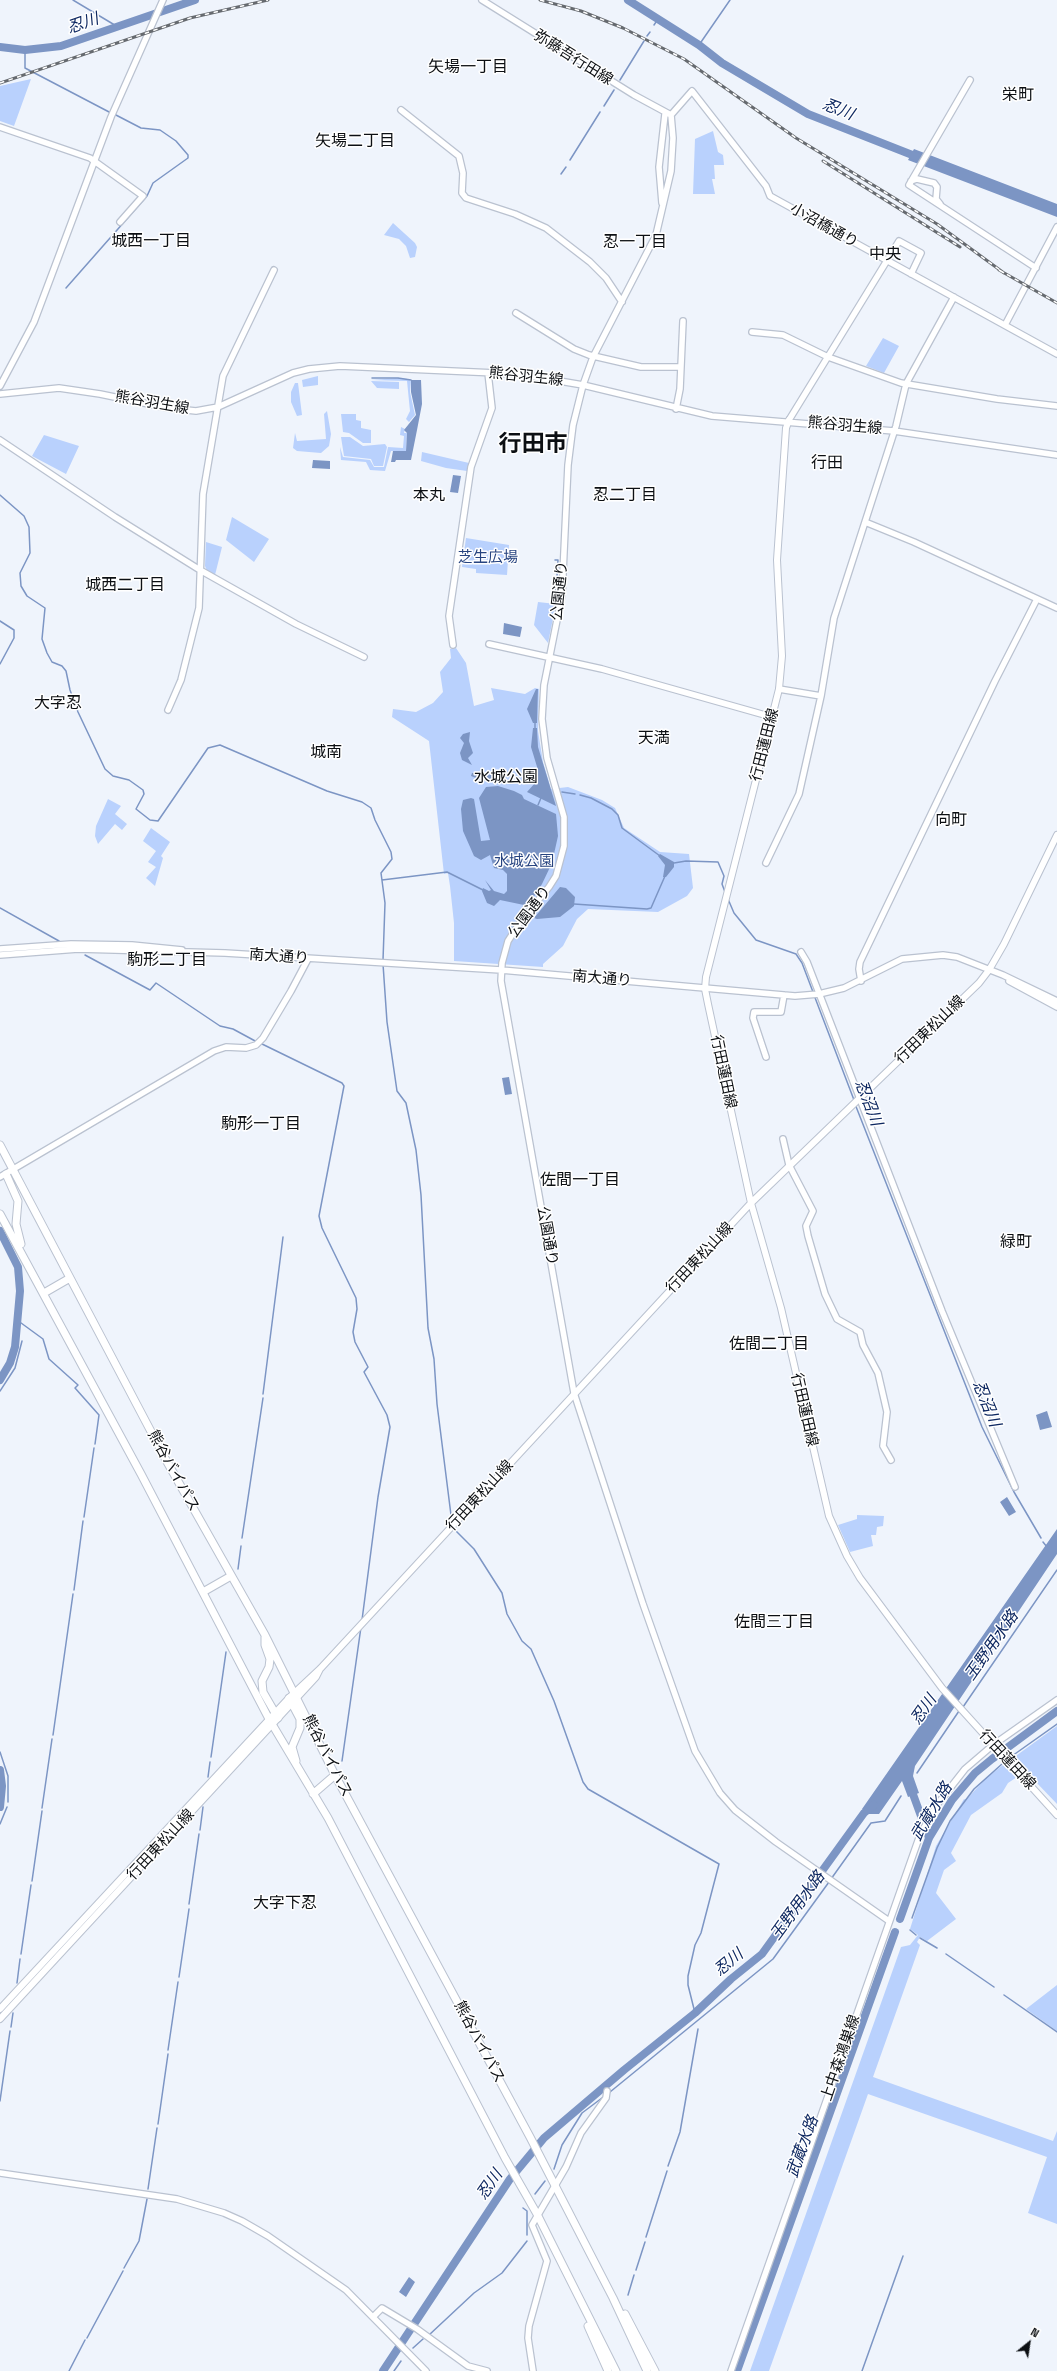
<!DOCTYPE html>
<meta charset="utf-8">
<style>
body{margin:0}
#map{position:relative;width:1057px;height:2371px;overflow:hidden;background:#eff4fc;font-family:"Space Grotesk",sans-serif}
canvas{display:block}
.north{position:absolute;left:1009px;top:2323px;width:40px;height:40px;-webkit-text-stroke:3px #fff;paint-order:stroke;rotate:30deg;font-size:11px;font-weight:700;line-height:16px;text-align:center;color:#0c0f13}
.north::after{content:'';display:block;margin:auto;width:14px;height:18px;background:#0c0f13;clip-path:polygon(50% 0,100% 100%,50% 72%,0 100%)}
</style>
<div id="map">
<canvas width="1057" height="2371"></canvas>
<div class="north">N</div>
</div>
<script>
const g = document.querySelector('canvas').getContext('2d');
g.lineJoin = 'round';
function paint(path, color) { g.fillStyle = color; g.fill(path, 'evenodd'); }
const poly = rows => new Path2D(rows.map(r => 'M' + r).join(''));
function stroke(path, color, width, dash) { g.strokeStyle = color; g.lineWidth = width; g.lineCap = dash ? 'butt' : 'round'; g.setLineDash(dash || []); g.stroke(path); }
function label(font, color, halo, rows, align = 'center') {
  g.font = font + ' "Space Grotesk","Noto Sans JP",sans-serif'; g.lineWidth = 3; g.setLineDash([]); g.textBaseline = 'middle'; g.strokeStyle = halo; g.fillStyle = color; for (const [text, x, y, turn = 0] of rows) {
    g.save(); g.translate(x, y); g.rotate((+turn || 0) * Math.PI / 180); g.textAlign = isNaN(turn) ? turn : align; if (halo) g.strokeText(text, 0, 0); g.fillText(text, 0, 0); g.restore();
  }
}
const green = poly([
 [31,79,14,126,0,121,0,86],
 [713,131,718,152,723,155,724,165,714,165,715,179,712,179,715,194,693,194,695,139],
 [393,223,415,243,417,247,415,257,410,258,406,246,399,239,384,235],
 [883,338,899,346,884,373,866,366],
 [318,376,318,385,303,387,302,380],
 [398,378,408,379,411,381,410,392,415,415,409,422,406,419,410,411,407,381,371,380],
 [371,381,399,382,399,389,377,388],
 [298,383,302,415,297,416,291,402,291,392,295,383],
 [327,411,331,434,329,446,321,453,297,451,293,448,295,433,297,441,326,439,324,414],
 [341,414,356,414,356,420,361,421,361,428,371,430,371,443,363,443,349,433,343,432],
 [401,427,405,429,404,433,407,433,406,451,391,451,385,471,370,470,366,462,341,460,340,447,343,457,370,460,374,467,384,467,388,447,403,448,404,436,400,435],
 [44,435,79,446,66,474,32,456],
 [341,437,350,437,363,446,385,444,387,447,383,466,374,466,371,459,344,456],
 [422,452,469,463,467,471,446,468,421,461],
 [232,517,269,539,254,562,226,540],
 [466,538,509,545,507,575,476,573,476,569,462,567],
 [206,542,222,547,215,575,207,571,205,566],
 [538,602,556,604,548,643,534,625],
 [456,648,466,663,474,706,494,700,491,688,525,694,535,688,539,689,538,731,543,762,551,789,568,787,602,800,615,808,624,828,660,852,689,854,693,888,687,896,658,912,588,909,577,919,563,946,543,964,543,967,454,961,454,923,450,886,448,873,444,874,429,741,392,717,393,709,416,712,433,703,443,692,440,672,451,658,450,649],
 [108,799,121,806,115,814,127,824,122,830,115,824,98,844,95,836,96,826],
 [151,828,170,842,161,856,163,858,155,886,146,878,156,867,148,862,156,851,143,841],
 [857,1515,884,1516,883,1526,877,1527,876,1535,871,1535,873,1546,850,1552,838,1525,857,1519],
 [1057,1726,1057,1804,1013,1758],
 [1003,1765,1017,1777,1008,1783,1002,1793,971,1815,951,1853,956,1861,944,1870,936,1893,956,1919,927,1941,920,1937,917,1942,920,1945,873,2077,1053,2141,1057,2131,1057,2224,1028,2213,1047,2157,868,2094,769,2371,750,2371,901,1947,910,1945,918,1935,910,1929,936,1846,964,1799,966,1800,985,1779],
 [1057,1985,1057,2031,1026,2009]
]);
const water = poly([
 [914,149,1057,204,1057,217,908,160],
 [411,380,421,380,422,404,417,430,411,460,396,460,395,462,391,462,393,451,406,451,407,433,404,430,416,415,411,392],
 [313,460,330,461,330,469,312,468],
 [453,475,461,476,458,493,450,492],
 [504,623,522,627,520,637,503,634],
 [536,689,538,689,537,723,533,723,527,709],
 [533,728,537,728,538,747,556,806,527,792,535,783,538,770,531,747],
 [470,732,469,741,473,753,468,758,472,765,462,760,460,753,464,743,460,738,463,734],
 [480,772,483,773,483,777,484,773,498,777,500,781,482,781,483,778,481,780,471,776,472,773],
 [498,786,514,791,522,795,524,799,556,814,558,836,552,863,542,884,533,898,524,905,500,900,494,906,487,903,482,891,483,888,489,891,491,890,485,880,494,891,504,894,507,891,507,874,503,870,494,868,490,855,481,860,474,856,463,831,461,809,463,800,471,798,474,799,481,841,490,840,479,798,486,787],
 [660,854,674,862,674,867,666,877,663,877,665,865,658,856],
 [560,887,566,888,575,897,574,906,560,917,537,919,534,918],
 [509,1077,512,1094,505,1095,502,1078],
 [1047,1411,1052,1427,1040,1430,1036,1415],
 [1007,1497,1016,1512,1009,1516,1000,1502],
 [1057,1529,1057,1554,915,1766,913,1776,919,1793,908,1797,902,1781,879,1814,869,1814,862,1809],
 [409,2277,415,2282,406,2297,399,2292]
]);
const stream = poly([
 [73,0,118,27],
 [654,25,658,19],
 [647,36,650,32],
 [699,45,730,0],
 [25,50,25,68,111,113],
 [620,80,644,41],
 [604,106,614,90],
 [570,160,600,112],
 [561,174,566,167],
 [66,288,147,196,153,183,188,158,188,155,176,141,160,130,141,128,114,114],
 [372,378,398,378,411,380],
 [0,495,24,516,29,527,30,553,20,573,21,586,27,596,45,608,42,639,47,653,52,662,62,666,66,671,70,690,78,712,105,769,113,776,129,780,143,790,144,794,136,809,150,820,158,821,208,748,220,745,327,791,362,802,371,808,375,820,391,852,392,859,381,873,385,903,383,960],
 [555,560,558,560,556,591],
 [0,621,14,630,14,638,0,664],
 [535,723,535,729],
 [562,792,575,794],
 [580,795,591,798,612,809,618,815,622,828,660,856],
 [538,805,541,798],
 [674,863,686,861,718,862,724,876,722,884,725,892],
 [382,880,447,872,483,890],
 [728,899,734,913,756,940,796,954,802,963,813,992],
 [574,904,647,909,651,908,665,876],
 [0,908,59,941],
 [85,955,150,990,156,983,220,1026,233,1029,257,1042],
 [383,964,387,1022,397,1091,406,1103,416,1150,421,1195,428,1328,434,1359,437,1404,452,1523],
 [814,995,854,1100],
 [260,1043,342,1083,344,1086,319,1216,322,1228,356,1298,357,1309,353,1332,355,1342,368,1367,364,1372,387,1415,390,1427,378,1497,362,1620],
 [855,1104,982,1427,1014,1492,1041,1538],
 [17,1320,43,1339,49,1359,78,1385,75,1388,99,1415,95,1444],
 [0,1391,15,1368,22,1341],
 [263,1394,283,1237],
 [84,1517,94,1448],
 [454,1526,456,1531,474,1549,502,1593,507,1614,522,1641,531,1649,554,1701,583,1782,588,1789,719,1864,701,1933,695,1945,688,1976,688,1985,695,2013],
 [242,1538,263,1398],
 [1043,1542,1047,1547],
 [238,1569,241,1546],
 [74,1590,83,1521],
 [963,1707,1057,1570],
 [53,1735,73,1594],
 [0,1752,8,1776,8,1802],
 [1012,1756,1057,1724],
 [211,1757,226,1652],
 [342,1761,361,1627],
 [917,1773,959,1711],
 [208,1777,210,1762],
 [42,1808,52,1739],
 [0,1824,7,1807],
 [200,1830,203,1807],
 [831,1879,871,1823,885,1821,901,1796],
 [32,1881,42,1811],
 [189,1904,199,1834],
 [912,1918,937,1848,950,1821,974,1789,1002,1764],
 [910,1930,916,1935],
 [920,1938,937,1948],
 [21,1954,31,1885],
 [946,1954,994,1987],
 [179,1977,189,1909],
 [17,1983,20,1959],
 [1004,1995,1057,2032],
 [11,2027,13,2013],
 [168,2050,178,1982],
 [610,2092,773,1959,829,1882],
 [0,2101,10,2031],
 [158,2124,168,2054],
 [668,2166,680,2132,698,2029],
 [554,2169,562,2145,582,2113,602,2098],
 [148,2189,157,2128],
 [535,2194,545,2181],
 [523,2208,527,2211,527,2235],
 [646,2237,667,2171],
 [124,2268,139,2241,147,2199],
 [636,2270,645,2242],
 [628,2295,634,2275],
 [429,2335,474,2293,502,2273,527,2241],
 [87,2338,123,2271],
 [413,2348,423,2339],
 [69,2371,85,2340],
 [394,2371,401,2361],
 [862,2371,903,2256]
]);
const river = poly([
 [628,0,699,45,722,63,808,114,920,158],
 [0,47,25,50,61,46,195,0],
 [0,1231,18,1267,20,1291,15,1347,10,1363,0,1380],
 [0,1770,2,1786,0,1807],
 [910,1786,929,1838],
 [900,1919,929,1838,952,1800,975,1773,992,1759,1057,1711],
 [383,2371,510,2179,544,2138,624,2070,695,2013,731,1979,762,1954,864,1813,874,1805],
 [737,2371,895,1932]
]);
const secondary = poly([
 [482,0,634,95,671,115],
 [970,80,909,185,1036,268],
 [401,110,459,156,463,173,462,193,466,198,515,214,546,228,590,262,606,278,622,302],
 [671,115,673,138,671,171,656,235,593,357,583,385,573,425,568,465,562,595,544,685,542,719,547,758,564,817,564,846,556,876,549,887,521,921,508,941,502,963,501,981,574,1393,643,1604,695,1751,720,1793,735,1810,776,1842,889,1921],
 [671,115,692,91,766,186,770,196,1057,354],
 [0,127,90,158,143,196,120,222],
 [911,181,917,179,934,183,937,187,936,199,940,204],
 [662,203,659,167,665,114],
 [516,313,574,349,589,355,641,367,681,367],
 [1005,325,1057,227],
 [752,332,783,335,828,357,901,383,997,399,1057,406],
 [0,386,34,322,111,117,163,0],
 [0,394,59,388,100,394,168,408,196,411,218,407,293,373,309,369,340,366,518,374,583,385,712,416,894,431,1057,455],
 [676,409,680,389,683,321],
 [789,420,899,241,921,253,911,274],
 [0,440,115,517,200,570,296,624,364,657],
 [865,522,914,542,1057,608],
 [489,644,602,669,772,717],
 [453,645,449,616,471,467,492,408,488,373],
 [779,689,821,696],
 [168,710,181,680,199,608,203,494,223,376,274,270],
 [766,863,799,794,821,696,834,618,896,426,906,384,954,297],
 [0,949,71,944,132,945,182,950],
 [801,952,807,962,942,1311,1015,1487],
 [0,955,78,949,225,953,501,970,795,996,819,994,844,988,902,959,943,955,957,957,1003,975,1057,1001],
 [861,981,859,969,860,962,995,681,1037,599],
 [1009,981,1057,1007],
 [766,1057,753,1018,754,1012,781,1012,784,995],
 [783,1139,789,1165,813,1211,806,1226,808,1236,825,1294,837,1319,860,1332,863,1345,878,1373,887,1412,883,1446,891,1460],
 [0,1177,214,1051,226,1047,246,1048,256,1045,263,1038,291,991,308,959],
 [0,2173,177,2199,224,2213,242,2221,268,2236,346,2290,426,2371],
 [374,2316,382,2308,417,2329,468,2366,487,2371],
 [533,2371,528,2338,529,2326,547,2261,532,2225,566,2167,581,2133,606,2098,607,2091],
 [731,2371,920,1835,936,1806,965,1769,993,1745,1057,1700]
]);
const primary = poly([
 [789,420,786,428,777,560,782,656,779,689,706,977,705,989,708,1004,751,1203,781,1308,829,1516,847,1556,860,1578,942,1688,1057,1815],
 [0,2009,289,1698,320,1669,456,1522,751,1203,979,983,989,970,1004,944,1057,835],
 [0,2019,316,1677,320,1669]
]);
const highway = poly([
 [0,1145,166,1460,265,1635,335,1775,530,2137,613,2298,647,2371],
 [6,1174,18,1201,16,1224,21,1244],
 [0,1214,141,1474,269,1719,328,1818,505,2158,537,2214,616,2371],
 [44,1293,70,1278],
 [203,1592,231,1576],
 [265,1637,265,1645,270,1659,269,1667,262,1681,263,1692,278,1718],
 [289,1698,300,1719,300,1728,292,1747,296,1761],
 [313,1794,335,1775],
 [625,2314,655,2371],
 [588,2326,608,2371]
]);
const rail = poly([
 [540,0,581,11,623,28,684,59,796,138,937,224,1004,273],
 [0,83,190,18,268,0],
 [823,161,960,247],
 [999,270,1057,303]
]);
const streetNames = [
 ["弥藤吾行田線",573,58,32],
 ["小沼橋通り",824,226,29],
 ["熊谷羽生線",526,377,6],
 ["熊谷羽生線",152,403,10],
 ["熊谷羽生線",845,426,5],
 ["公園通り",560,591,-84],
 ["行田蓮田線",765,745,-76],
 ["公園通り",530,912,-53],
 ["南大通り",279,957,4],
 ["南大通り",602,979,5],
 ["行田東松山線",930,1030,-44],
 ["行田蓮田線",723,1072,78],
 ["公園通り",547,1236,80],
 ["行田東松山線",700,1258,-47],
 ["行田蓮田線",804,1410,77],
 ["熊谷バイパス",173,1471,61],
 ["行田東松山線",480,1496,-47],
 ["熊谷バイパス",327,1756,63],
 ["行田蓮田線",1007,1760,47],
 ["行田東松山線",161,1845,-47],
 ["熊谷バイパス",479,2042,62],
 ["上中森鴻巣線",841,2058,-71]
];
const parkNames = [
 ["芝生広場",488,558],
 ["水城公園",524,862]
];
const waterNames = [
 ["忍川",83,24,-19],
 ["忍川",838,110,21],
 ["忍沼川",868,1103,69],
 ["忍沼川",986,1404,68],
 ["玉野用水路",992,1646,-55],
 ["忍川",924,1710,-55],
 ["武蔵水路",932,1812,-59],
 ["玉野用水路",798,1906,-54],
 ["忍川",729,1963,-40],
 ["武蔵水路",803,2147,-70],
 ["忍川",490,2185,-55]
];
const neighbourhoodNames = [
 ["矢場一丁目",468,68],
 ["栄町",1018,96],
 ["矢場二丁目",355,142],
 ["城西一丁目",151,242],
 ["忍一丁目",635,243],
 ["中央",885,255],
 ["行田",827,464],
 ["本丸",429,496],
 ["忍二丁目",625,496],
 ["城西二丁目",125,586],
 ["大字忍",58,704],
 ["天満",654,739],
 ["城南",326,753],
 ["水城公園",506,778],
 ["向町",951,821],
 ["駒形二丁目",167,961],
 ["駒形一丁目",261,1125],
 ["佐間一丁目",580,1181],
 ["緑町",1016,1243],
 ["佐間二丁目",769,1345],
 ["佐間三丁目",774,1623],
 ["大字下忍",285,1904]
];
const townNames = [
 ["行田市",533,445]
];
paint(green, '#b9d1fd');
paint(water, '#7c95c4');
stroke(stream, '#7c95c4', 1.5);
stroke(river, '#7c95c4', 8);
stroke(secondary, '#bac2d0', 8);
stroke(primary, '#bac2d0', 8);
stroke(highway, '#bac2d0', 9);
stroke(secondary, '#fff', 5.5);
stroke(primary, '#fff', 6);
stroke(highway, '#fff', 7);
stroke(rail, '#666a6f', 3);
stroke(rail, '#fff', 1.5, [4.5]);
label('15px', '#0c0f13', '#fff', streetNames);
label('15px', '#274480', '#fff', parkNames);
label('italic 16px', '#0e2861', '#fff', waterNames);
label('16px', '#0c0f13', '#fff', neighbourhoodNames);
label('bold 23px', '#0c0f13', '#fff', townNames);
</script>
